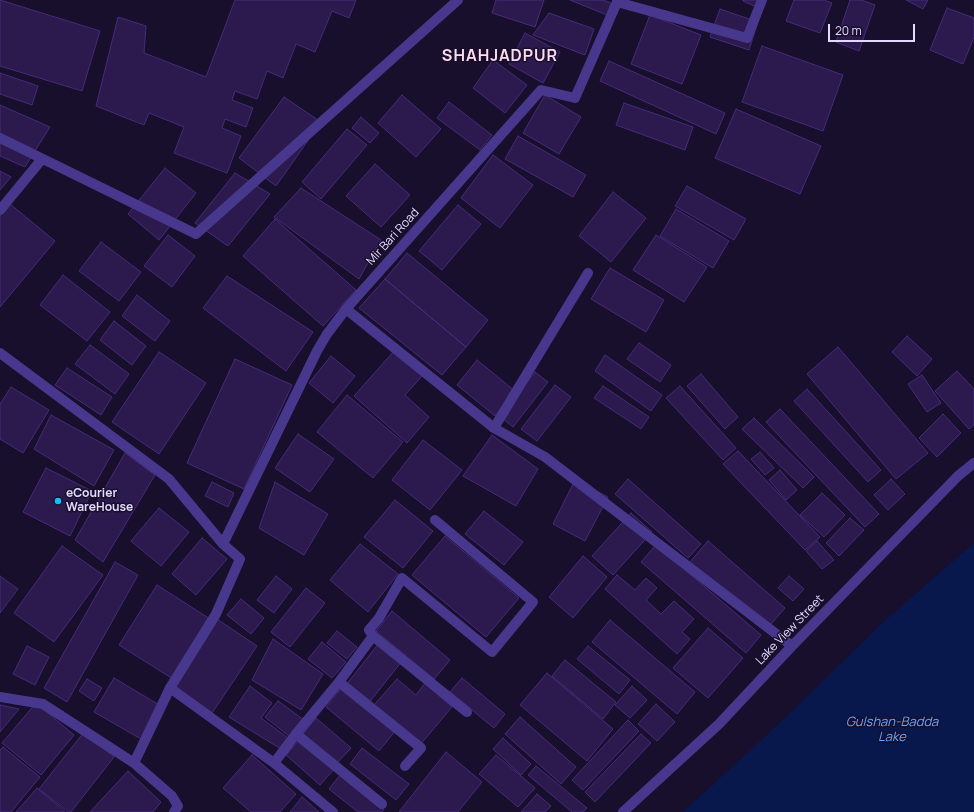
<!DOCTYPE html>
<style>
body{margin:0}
#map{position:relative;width:974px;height:812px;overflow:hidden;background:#180f2c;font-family:Manrope,sans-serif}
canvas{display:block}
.scale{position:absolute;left:828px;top:24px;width:87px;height:18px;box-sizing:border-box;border:2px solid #e3daff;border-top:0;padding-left:5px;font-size:12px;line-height:14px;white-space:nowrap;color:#e3daff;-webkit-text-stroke:3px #180f2c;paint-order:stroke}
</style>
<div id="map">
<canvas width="974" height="812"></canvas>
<div class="scale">20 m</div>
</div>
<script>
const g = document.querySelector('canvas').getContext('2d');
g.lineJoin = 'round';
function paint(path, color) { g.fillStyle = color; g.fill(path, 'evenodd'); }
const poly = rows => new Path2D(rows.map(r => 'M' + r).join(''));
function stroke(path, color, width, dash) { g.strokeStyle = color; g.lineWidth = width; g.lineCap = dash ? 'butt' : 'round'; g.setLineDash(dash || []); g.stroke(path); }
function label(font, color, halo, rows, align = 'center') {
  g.font = font + ' Manrope,sans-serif'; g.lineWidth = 3; g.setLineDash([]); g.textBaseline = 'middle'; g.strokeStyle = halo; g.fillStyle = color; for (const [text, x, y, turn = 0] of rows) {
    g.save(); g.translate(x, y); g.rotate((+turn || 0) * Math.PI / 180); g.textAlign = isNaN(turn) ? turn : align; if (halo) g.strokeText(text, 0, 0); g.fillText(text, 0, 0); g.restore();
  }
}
const water = poly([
 [974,543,974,812,683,812,785,718,883,622]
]);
const building = poly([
 [0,0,100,31,82,91,0,66,0,0],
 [235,0,356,0,349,18,332,11,315,52,296,44,283,78,267,71,257,99,235,91,232,100,253,108,246,127,225,119,222,128,241,136,227,173,174,153,184,127,149,113,144,125,96,106,118,17,146,26,144,53,206,77,235,0],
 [496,0,544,0,535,27,492,13,496,0],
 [570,0,603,0,611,3,607,15,570,0],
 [743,0,765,0,761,9,743,1,743,0],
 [794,0,824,0,832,3,820,33,786,21,794,0],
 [850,0,861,0,875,5,859,51,836,42,850,0],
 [906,0,928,0,923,9,906,0],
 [947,8,974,18,974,37,963,64,930,50,947,8],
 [720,9,758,22,749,50,710,37,720,9],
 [549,13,594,29,585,55,533,35,549,13],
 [650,15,701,35,682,84,631,64,650,15],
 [525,33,560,52,543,83,509,64,525,33],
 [762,46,843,75,823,131,742,102,762,46],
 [493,60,527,85,505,113,473,88,493,60],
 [609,61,725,113,716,134,600,81,609,61],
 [0,73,38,86,32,105,0,94,0,73],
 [402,95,441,129,416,157,378,123,402,95],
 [545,95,581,117,559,154,523,133,545,95],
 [284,97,321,122,276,186,239,158,284,97],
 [449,102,492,135,480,150,437,118,449,102],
 [624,103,693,127,685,150,616,125,624,103],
 [0,105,50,127,25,167,0,156,0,105],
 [736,109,821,146,800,194,715,158,736,109],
 [361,117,379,133,370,143,352,128,361,117],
 [347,129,367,145,321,199,302,182,347,129],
 [518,136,586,175,573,197,505,159,518,136],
 [493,155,533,185,500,228,461,198,493,155],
 [375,164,410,195,381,227,346,196,375,164],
 [165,168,196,193,159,240,128,214,165,168],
 [0,171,11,177,0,190,0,171],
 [235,173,270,194,228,246,195,223,235,173],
 [687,186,746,219,734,240,675,206,687,186],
 [301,188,381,240,359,279,274,217,301,188],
 [613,192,646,218,611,262,579,236,613,192],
 [10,204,55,241,0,307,0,216,10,204],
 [458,205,481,224,442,270,419,251,458,205],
 [676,209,729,241,713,268,660,236,676,209],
 [275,219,356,290,323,326,243,256,275,219],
 [168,235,195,256,172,287,144,266,168,235],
 [656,235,707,267,684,302,633,270,656,235],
 [101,242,141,272,119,301,79,271,101,242],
 [407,253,488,320,466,347,385,279,407,253],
 [610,268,664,300,646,332,591,299,610,268],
 [63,275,110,312,87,341,40,305,63,275],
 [227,276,313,332,286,371,203,308,227,276],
 [385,279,466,347,442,375,359,308,385,279],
 [137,295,170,321,155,341,122,316,137,295],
 [114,321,146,346,132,365,100,340,114,321],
 [907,336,932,359,917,376,892,352,907,336],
 [639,343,671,365,660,382,627,359,639,343],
 [90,345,129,374,115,394,75,364,90,345],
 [838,347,928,453,896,479,807,374,838,347],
 [394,351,422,376,405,395,429,417,407,443,354,396,394,351],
 [159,352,206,383,159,454,112,422,159,352],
 [605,355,662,395,651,411,595,371,605,355],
 [331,356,355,376,333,403,309,383,331,356],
 [235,359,292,385,244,489,187,463,235,359],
 [477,360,515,391,495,416,457,385,477,360],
 [67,368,112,397,101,415,55,385,67,368],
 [957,371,974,389,974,425,969,429,935,391,957,371],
 [535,372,548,382,513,427,501,417,535,372],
 [701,374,738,417,725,429,687,386,701,374],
 [922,375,941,403,927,412,908,384,922,375],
 [555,385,571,397,537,441,521,429,555,385],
 [603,386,649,417,641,429,594,398,603,386],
 [680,386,736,448,723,460,666,398,680,386],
 [11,387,49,410,23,453,0,439,0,404,11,387],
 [807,389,881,470,868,482,794,401,807,389],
 [347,395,403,442,373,478,317,432,347,395],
 [780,409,879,514,865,527,766,422,780,409],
 [943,414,961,433,937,457,919,438,943,414],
 [51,415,114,450,94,486,34,449,51,415],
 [754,418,814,477,803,488,742,429,754,418],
 [298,434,334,459,310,492,275,468,298,434],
 [492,435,538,469,516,506,463,476,492,435],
 [423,440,462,470,430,510,392,480,423,440],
 [738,451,820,537,805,550,723,464,738,451],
 [760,452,774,468,765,475,751,459,760,452],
 [125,453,155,475,103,562,75,540,125,453],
 [46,468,92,491,70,536,23,512,46,468],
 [780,470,797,490,786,500,769,480,780,470],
 [628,479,701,544,688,558,615,494,628,479],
 [891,479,905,494,888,510,874,495,891,479],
 [575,480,608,497,585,541,553,524,575,480],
 [212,482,234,493,228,507,205,496,212,482],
 [275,482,328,514,304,555,259,528,275,482],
 [822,493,845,515,824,537,800,515,822,493],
 [395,500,433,531,403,568,364,537,395,500],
 [159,508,189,532,161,566,131,541,159,508],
 [484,511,523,542,504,565,465,534,484,511],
 [631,513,652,532,613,575,592,556,631,513],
 [850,518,864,530,839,556,826,543,850,518],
 [445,536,519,598,486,637,412,575,445,536],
 [202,538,227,559,196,595,172,574,202,538],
 [708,541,785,608,766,630,689,563,708,541],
 [817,541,834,560,822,569,806,551,817,541],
 [360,544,398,574,368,612,330,580,360,544],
 [656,545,761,635,746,653,641,562,656,545],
 [62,546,103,575,54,642,14,613,62,546],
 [583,556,607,577,573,618,549,597,583,556],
 [115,562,138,575,67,702,44,688,115,562],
 [617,575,635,590,646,578,657,588,646,600,661,614,674,601,694,619,682,632,690,639,677,654,605,589,617,575],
 [0,576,18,589,0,613,0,576],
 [276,576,292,589,274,613,257,600,276,576],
 [789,576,804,589,793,601,778,588,789,576],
 [157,585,210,619,173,679,119,645,157,585],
 [306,588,325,603,290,647,271,632,306,588],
 [241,599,264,618,251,634,227,615,241,599],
 [392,611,450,660,434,679,376,631,392,611],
 [217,619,257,646,212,713,173,685,217,619],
 [610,620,695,692,677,714,592,642,610,620],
 [708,628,743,658,708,698,673,668,708,628],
 [337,631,357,647,347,659,327,643,337,631],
 [273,639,323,674,301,710,252,680,273,639],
 [322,642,346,662,332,678,308,659,322,642],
 [379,643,402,661,368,704,346,685,379,643],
 [27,646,49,657,35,685,13,674,27,646],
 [588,646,630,680,619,694,577,659,588,646],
 [565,660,616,702,603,719,552,676,565,660],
 [547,673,613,729,587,761,520,705,547,673],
 [114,678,161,706,141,739,94,712,114,678],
 [462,678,505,714,494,728,450,692,462,678],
 [87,679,102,688,94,701,79,691,87,679],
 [397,679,416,695,425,683,452,707,420,745,374,705,397,679],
 [250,686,272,703,261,718,288,738,281,749,229,717,250,686],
 [343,686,396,730,379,751,326,707,343,686],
 [632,686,647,700,630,718,615,705,632,686],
 [278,701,304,720,290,737,265,717,278,701],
 [36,703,74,735,41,775,2,743,36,703],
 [656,704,675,722,657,741,638,724,656,704],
 [0,705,19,709,0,732,0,705],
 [520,717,576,767,561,784,505,734,520,717],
 [316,718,351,748,337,763,303,734,316,718],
 [628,720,639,731,583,790,572,780,628,720],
 [84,732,114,757,71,812,68,812,39,789,84,732],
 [641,734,651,743,595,802,585,792,641,734],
 [503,738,531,764,521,775,493,749,503,738],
 [299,740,334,769,320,785,286,755,299,740],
 [3,747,40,777,11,812,0,812,0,750,3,747],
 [362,748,409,784,396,800,350,764,362,748],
 [446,752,482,782,458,812,399,812,446,752],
 [252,755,296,794,280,812,251,812,223,788,252,755],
 [496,755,535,788,518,807,479,774,496,755],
 [536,766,587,808,583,812,572,812,528,775,536,766],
 [128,771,161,802,153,812,90,812,128,771],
 [341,774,384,809,382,812,358,812,329,789,341,774],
 [37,788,65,812,16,812,37,788],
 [537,794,551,806,545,812,521,812,537,794],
 [302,797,319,812,290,812,302,797]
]);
const lane = poly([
 [617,2,747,38,762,0],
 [494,428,588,273],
 [373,636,369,630,379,618,402,578,492,652,533,602,435,520],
 [339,682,421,748,405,766],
 [170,688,274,763,296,734,339,682,373,636,467,712],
 [296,734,382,804],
 [274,763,333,812]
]);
const street = poly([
 [0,138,196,234,458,0],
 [0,210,42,159],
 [346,309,494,428,545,457,792,646],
 [0,353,169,479,223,544,240,559,216,614,170,688,134,763],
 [223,544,317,351,327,334,346,309,541,90,575,98,618,0],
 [0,697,43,704,134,763,172,796,178,806,174,812],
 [623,812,719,724,792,646,958,476,974,463]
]);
const markers = [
 [58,501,4,"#06c3ff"]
];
const streetNames = [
 ["Mir Bari Road",393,237,-48],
 ["Lake View Street",790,630,-46]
];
const poiNames = [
 ["eCourier",66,494],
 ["WareHouse",66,508]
];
const waterNames = [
 ["Gulshan-Badda",892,722],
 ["Lake",892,737]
];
const districtNames = [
 ["SHAHJADPUR",500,57]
];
paint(water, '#08174c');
paint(building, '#2c1a4e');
stroke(building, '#462b7b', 1);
stroke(lane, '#47388d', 10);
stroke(street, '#47388d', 10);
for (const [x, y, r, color] of markers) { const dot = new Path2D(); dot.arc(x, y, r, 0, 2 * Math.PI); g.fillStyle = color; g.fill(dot); stroke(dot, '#180f2c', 1.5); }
label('12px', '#e3daff', '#180f2c', streetNames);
label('bold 12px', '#e3daff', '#180f2c', poiNames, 'left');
label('italic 13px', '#68a4ff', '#180f2c', waterNames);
g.letterSpacing = '1px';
label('bold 16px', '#ffdced', '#180f2c', districtNames);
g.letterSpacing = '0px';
</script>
